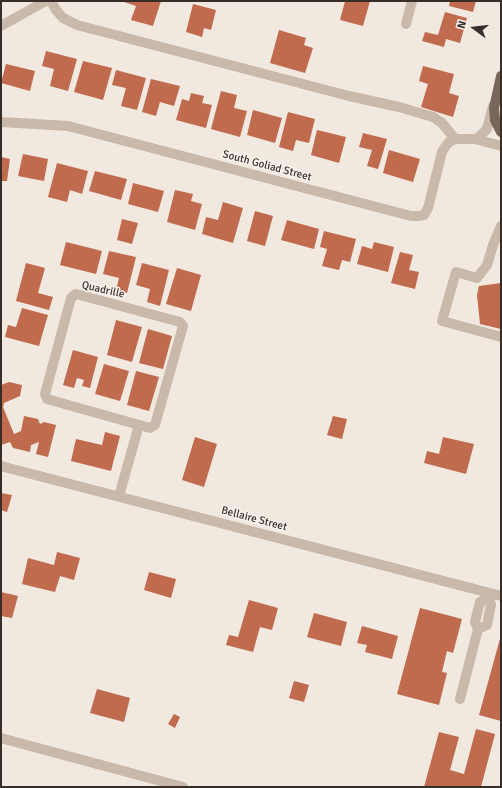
<!DOCTYPE html>
<style>
body{margin:0}
#map{position:relative;width:502px;height:788px;overflow:hidden;background:#f1e9df;font-family:Signika,sans-serif}
canvas{display:block}
.frame{position:absolute;inset:0;border:2px solid #372e2a;pointer-events:none}
.north{position:absolute;left:454px;top:8px;width:40px;height:40px;-webkit-text-stroke:3px #f9f3eb;paint-order:stroke;rotate:285deg;font-size:11px;font-weight:700;line-height:16px;text-align:center;color:#372e2a}
.north::after{content:'';display:block;margin:auto;width:14px;height:18px;background:#372e2a;clip-path:polygon(50% 0,100% 100%,50% 72%,0 100%)}
</style>
<div id="map">
<canvas width="502" height="788"></canvas>
<div class="frame"></div>
<div class="north">N</div>
</div>
<script>
const g = document.querySelector('canvas').getContext('2d');
g.lineJoin = 'round';
function paint(path, color) { g.fillStyle = color; g.fill(path, 'evenodd'); }
const poly = rows => new Path2D(rows.map(r => 'M' + r).join(''));
function stroke(path, color, width, dash) { g.strokeStyle = color; g.lineWidth = width; g.lineCap = dash ? 'butt' : 'round'; g.setLineDash(dash || []); g.stroke(path); }
function label(font, color, halo, rows, align = 'center') {
  g.font = font + ' Signika,sans-serif'; g.lineWidth = 3; g.setLineDash([]); g.textBaseline = 'middle'; g.strokeStyle = halo; g.fillStyle = color; for (const [text, x, y, turn = 0] of rows) {
    g.save(); g.translate(x, y); g.rotate((+turn || 0) * Math.PI / 180); g.textAlign = isNaN(turn) ? turn : align; if (halo) g.strokeText(text, 0, 0); g.fillText(text, 0, 0); g.restore();
  }
}
const building = poly([
 [124,1,161,1,153,26,131,20,136,6,124,2],
 [345,1,370,1,363,26,340,20],
 [450,1,476,1,473,12,449,6],
 [193,4,216,10,211,30,204,28,202,37,186,32],
 [445,12,467,18,460,43,446,39,444,47,422,41,425,32,438,35],
 [279,30,306,38,304,45,313,48,305,73,270,63],
 [46,51,77,59,68,91,50,86,54,69,42,66],
 [83,61,112,68,103,100,74,92],
 [6,64,35,71,30,91,1,83],
 [423,66,454,74,449,93,459,96,453,117,421,107,428,84,419,81],
 [116,70,146,78,137,110,121,106,126,88,112,85],
 [151,79,180,86,174,106,160,102,156,116,142,112],
 [221,91,237,95,234,108,247,111,240,137,211,129],
 [191,93,204,96,202,103,212,105,206,128,176,120,182,99,189,101],
 [253,110,282,118,275,143,247,135],
 [288,112,315,119,309,143,296,140,293,151,279,147],
 [317,130,346,137,339,163,311,155],
 [363,133,387,139,378,169,367,166,372,150,359,147],
 [389,150,420,159,413,182,383,173],
 [23,154,48,159,44,181,18,176],
 [1,157,10,159,7,181,1,181],
 [57,163,88,171,82,194,70,190,67,202,48,197],
 [95,171,127,179,121,200,89,191],
 [133,183,164,191,158,212,128,204],
 [175,190,193,194,191,201,202,204,195,230,167,222],
 [223,202,243,208,233,243,202,234,206,217,218,220],
 [255,211,273,216,265,246,247,241],
 [122,219,138,223,132,244,117,240],
 [287,220,319,229,314,249,281,240],
 [324,231,356,239,350,262,342,260,339,270,322,266,327,249,320,247],
 [66,242,102,251,96,274,60,265],
 [374,242,394,247,388,272,357,264,362,246,372,249],
 [109,251,136,257,127,293,116,290,119,278,103,274],
 [400,252,413,255,409,270,419,272,415,289,391,283],
 [26,263,45,268,38,293,53,297,49,310,16,301],
 [142,263,169,270,160,306,147,302,150,289,136,285],
 [177,268,201,275,191,311,166,304],
 [501,283,501,329,480,324,477,295,479,286],
 [22,308,48,315,39,346,5,337,8,325,16,327],
 [116,320,142,327,132,362,107,355],
 [148,329,172,336,163,369,139,363],
 [73,350,98,357,90,388,82,386,84,380,77,378,74,388,63,385],
 [104,364,129,371,120,401,95,394],
 [136,371,159,377,149,411,127,405],
 [9,382,22,385,20,396,4,403,3,407,14,434,21,431,24,416,38,419,40,424,44,422,56,425,48,457,36,454,39,442,31,445,30,452,13,448,10,442,1,445,1,385],
 [333,416,347,419,342,439,327,435],
 [105,432,120,436,111,471,71,461,76,439,102,445],
 [195,437,217,444,204,487,182,480],
 [443,437,474,444,466,474,424,463,427,451,439,454],
 [1,493,12,495,7,512,1,510],
 [57,552,80,558,74,580,60,576,55,592,22,584,28,558,54,565],
 [149,572,176,579,171,598,144,590],
 [1,592,18,596,12,618,1,616],
 [249,600,278,608,272,630,260,627,253,652,226,645,229,635,238,637],
 [420,608,462,619,453,653,447,651,442,672,447,673,439,705,397,694],
 [314,613,347,622,341,646,307,637],
 [362,626,398,636,392,659,365,652,367,645,357,643],
 [501,635,501,721,479,715],
 [294,681,309,685,304,702,289,698],
 [97,689,130,698,124,722,90,713],
 [174,714,180,717,175,728,168,724],
 [476,729,495,734,481,787,424,787,439,732,459,737,450,770,464,774]
]);
const minor = poly([
 [51,1,56,10,63,18,77,25,349,96,399,107,433,117,442,123,455,139],
 [406,24,412,1],
 [1,26,46,1],
 [1,122,68,126,411,216,417,216,424,215,428,208,442,152,445,147,449,142,455,139,475,139,479,137,487,129,493,106],
 [475,139,501,146],
 [501,226,493,245,487,265,477,278,456,272,442,321,501,337],
 [76,294,180,322,183,326,155,425,150,428,47,399,45,394,71,298,76,294],
 [1,466,501,596],
 [119,496,139,425],
 [478,629,487,625,491,604,488,598,489,593],
 [460,699,478,629,475,622,480,602,488,598],
 [1,738,183,787]
]);
const major = poly([
 [501,76,494,108,495,120,501,132]
]);
const streetNames = [
 ["South Goliad Street",267,166,15],
 ["Quadrille",103,290,13],
 ["Bellaire Street",254,519,15]
];
paint(building, '#c06a4e');
stroke(minor, '#c9b9ab', 10);
stroke(major, '#78655c', 10);
label('11px', '#372e2a', '#f9f3eb', streetNames);
</script>
